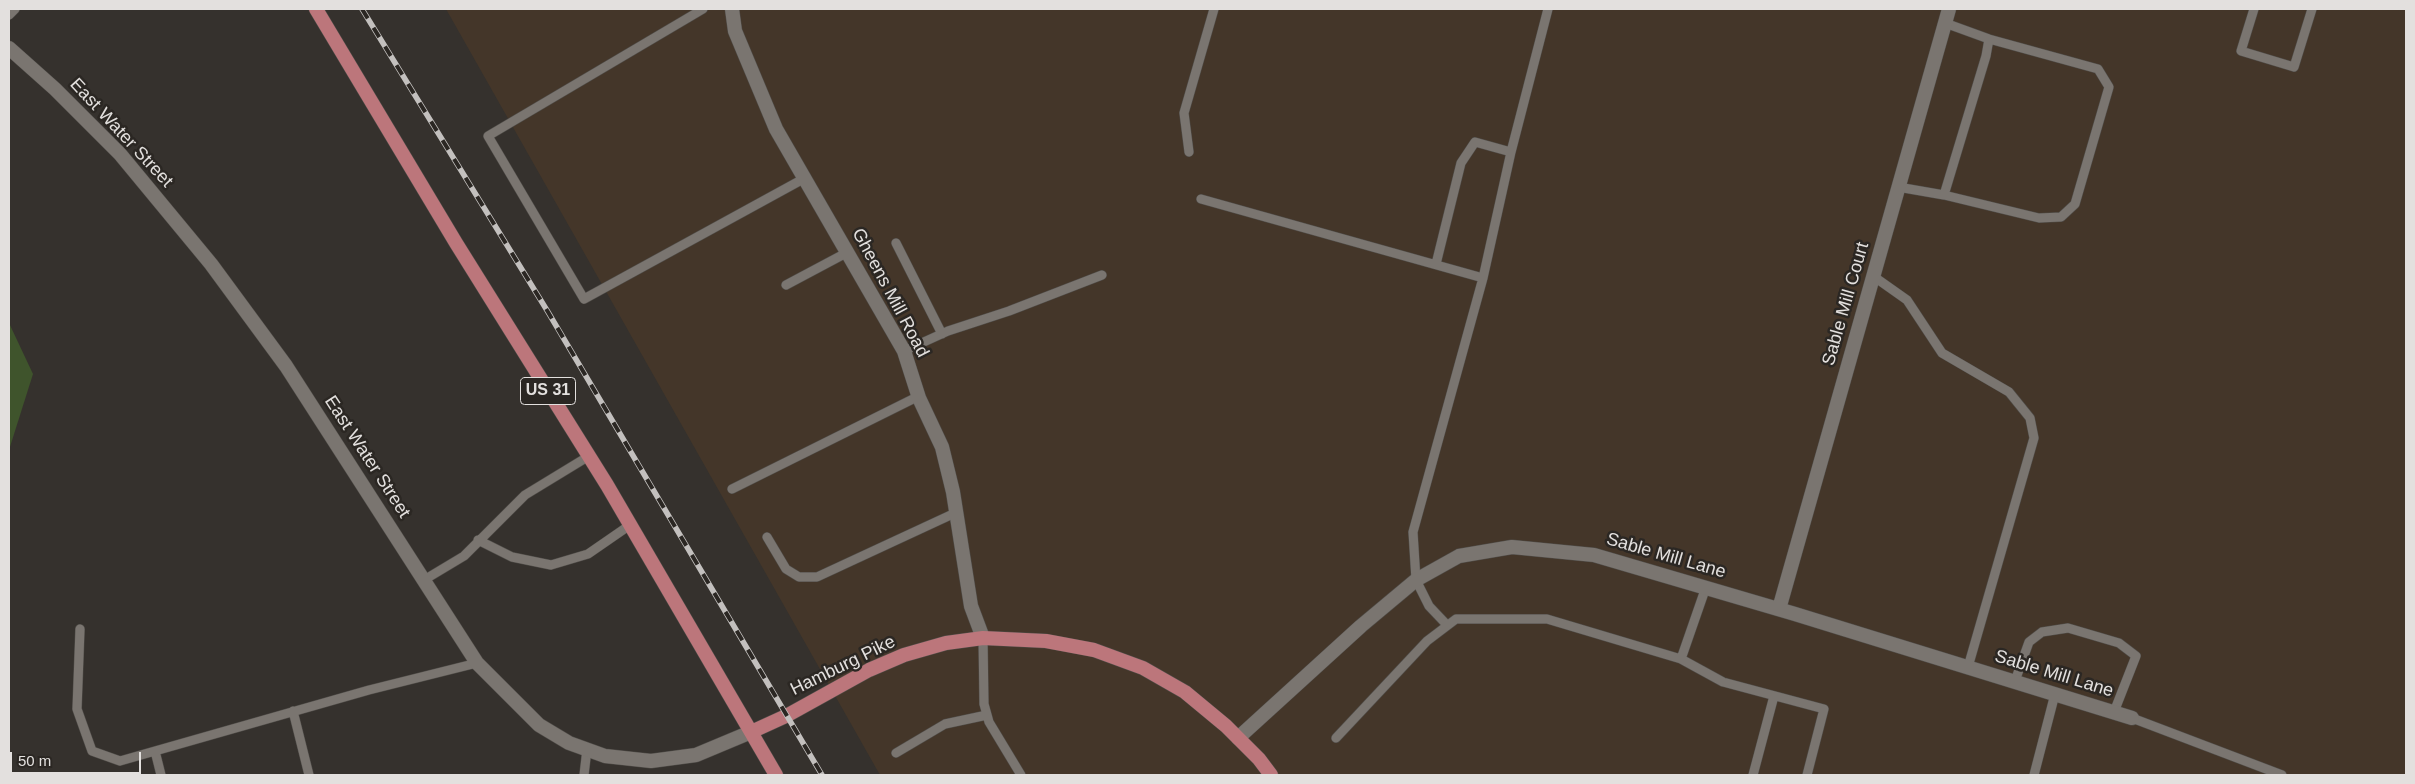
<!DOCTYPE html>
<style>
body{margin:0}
#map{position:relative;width:2415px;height:784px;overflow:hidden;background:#35312d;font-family:Helvetica,sans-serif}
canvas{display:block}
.frame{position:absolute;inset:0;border:10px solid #e3e0de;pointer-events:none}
.scale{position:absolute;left:10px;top:752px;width:131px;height:22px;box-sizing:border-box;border:2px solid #e3e0de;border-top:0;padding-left:6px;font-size:15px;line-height:18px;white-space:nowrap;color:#e3e0de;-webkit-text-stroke:4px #2b2723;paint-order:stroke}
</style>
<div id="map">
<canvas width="2415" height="784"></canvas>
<div class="frame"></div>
<div class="scale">50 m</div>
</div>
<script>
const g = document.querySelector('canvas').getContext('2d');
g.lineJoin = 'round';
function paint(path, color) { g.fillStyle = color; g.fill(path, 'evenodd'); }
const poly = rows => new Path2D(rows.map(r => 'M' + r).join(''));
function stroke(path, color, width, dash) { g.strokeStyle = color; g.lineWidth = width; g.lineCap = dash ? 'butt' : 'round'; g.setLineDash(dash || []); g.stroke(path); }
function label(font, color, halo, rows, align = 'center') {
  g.font = font + ' Helvetica,sans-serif'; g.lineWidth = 5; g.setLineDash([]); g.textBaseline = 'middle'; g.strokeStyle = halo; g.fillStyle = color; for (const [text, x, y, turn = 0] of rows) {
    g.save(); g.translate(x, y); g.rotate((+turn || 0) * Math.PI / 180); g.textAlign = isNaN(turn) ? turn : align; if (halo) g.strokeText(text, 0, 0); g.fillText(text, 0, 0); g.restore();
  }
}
const industrial = poly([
 [446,9,2406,9,2406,775,880,775]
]);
const green = poly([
 [9,323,33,374,9,450]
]);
const service = poly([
 [703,9,488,136,584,299,805,178],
 [2254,9,2241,51,2294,67,2312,9],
 [9,15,15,9],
 [1189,152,1184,113,1214,9],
 [1511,152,1548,9],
 [1898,187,1944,195,1986,56,1989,39],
 [1944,195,2039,218,2061,217,2075,204,2109,87,2098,69,1989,39,1945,23],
 [1201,199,1483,278],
 [896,243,942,334],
 [1436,264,1461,163,1475,142,1511,152,1483,278,1413,532,1416,580,1429,606,1447,625],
 [1873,276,1907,300,1942,353,2009,392,2030,418,2034,438,1968,667],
 [786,285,848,252],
 [904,351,948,331,1009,311,1102,275],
 [732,489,919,396],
 [767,537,786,569,799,577,817,577,955,513],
 [478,540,512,557,551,565,588,554,630,525],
 [424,580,464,556,525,495,589,456],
 [80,629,77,709,92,751,120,761,369,690,477,663],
 [983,638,984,704,989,722,1021,775],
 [1681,659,1706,587],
 [2015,681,2029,642,2042,632,2068,628,2119,643,2136,656,2114,712],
 [293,711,309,775],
 [2132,718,2282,775],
 [1336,738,1427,641,1456,619,1547,619,1681,659,1723,682,1824,709,1807,775],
 [155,751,161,775],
 [896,753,945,724,987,715],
 [584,775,587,749],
 [1753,775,1774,696],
 [2034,775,2055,694]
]);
const minor = poly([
 [732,9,735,31,776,129,904,351,919,398,942,447,953,492,971,606,983,638],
 [1779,609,1949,9],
 [1238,738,1361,626,1416,580,1459,556,1512,547,1594,555,1795,614,2132,718]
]);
const tertiary = poly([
 [9,48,55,89,120,154,211,264,286,366,477,663,539,725,569,743,605,756,651,761,696,755,751,732]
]);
const primary = poly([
 [316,9,456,243,607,485,776,775],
 [751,732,786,716,869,670,904,655,946,643,983,638,1046,641,1094,650,1143,668,1185,692,1226,726,1259,759,1271,775]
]);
const rail = poly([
 [362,9,548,312,822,775]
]);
const shields = [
 [548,391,55]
];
const shieldNames = [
 ["US 31",548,391]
];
const streetNames = [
 ["East Water Street",121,133,47],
 ["Gheens Mill Road",890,293,62],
 ["Sable Mill Court",1846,304,-74],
 ["East Water Street",367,457,57],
 ["Sable Mill Lane",1666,556,16],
 ["Hamburg Pike",843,666,-26],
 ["Sable Mill Lane",2054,674,17]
];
paint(industrial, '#443629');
paint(green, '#3f542c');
stroke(service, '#504d49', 10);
stroke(minor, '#504d49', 15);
stroke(tertiary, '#504d49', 15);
stroke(primary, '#504d49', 15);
stroke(service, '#7a7570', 9);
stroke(minor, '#7a7570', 14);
stroke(tertiary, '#7a7570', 14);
stroke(primary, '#bc767b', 14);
stroke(rail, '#c3c0be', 5.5);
stroke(rail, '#2b2723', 4, [11]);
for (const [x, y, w] of shields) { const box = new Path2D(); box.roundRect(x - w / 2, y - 13.5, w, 27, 4); g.fillStyle = '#2b2723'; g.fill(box); stroke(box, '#e3e0de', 1); }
label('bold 16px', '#e3e0de', null, shieldNames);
label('18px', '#e3e0de', '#2b2723', streetNames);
</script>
